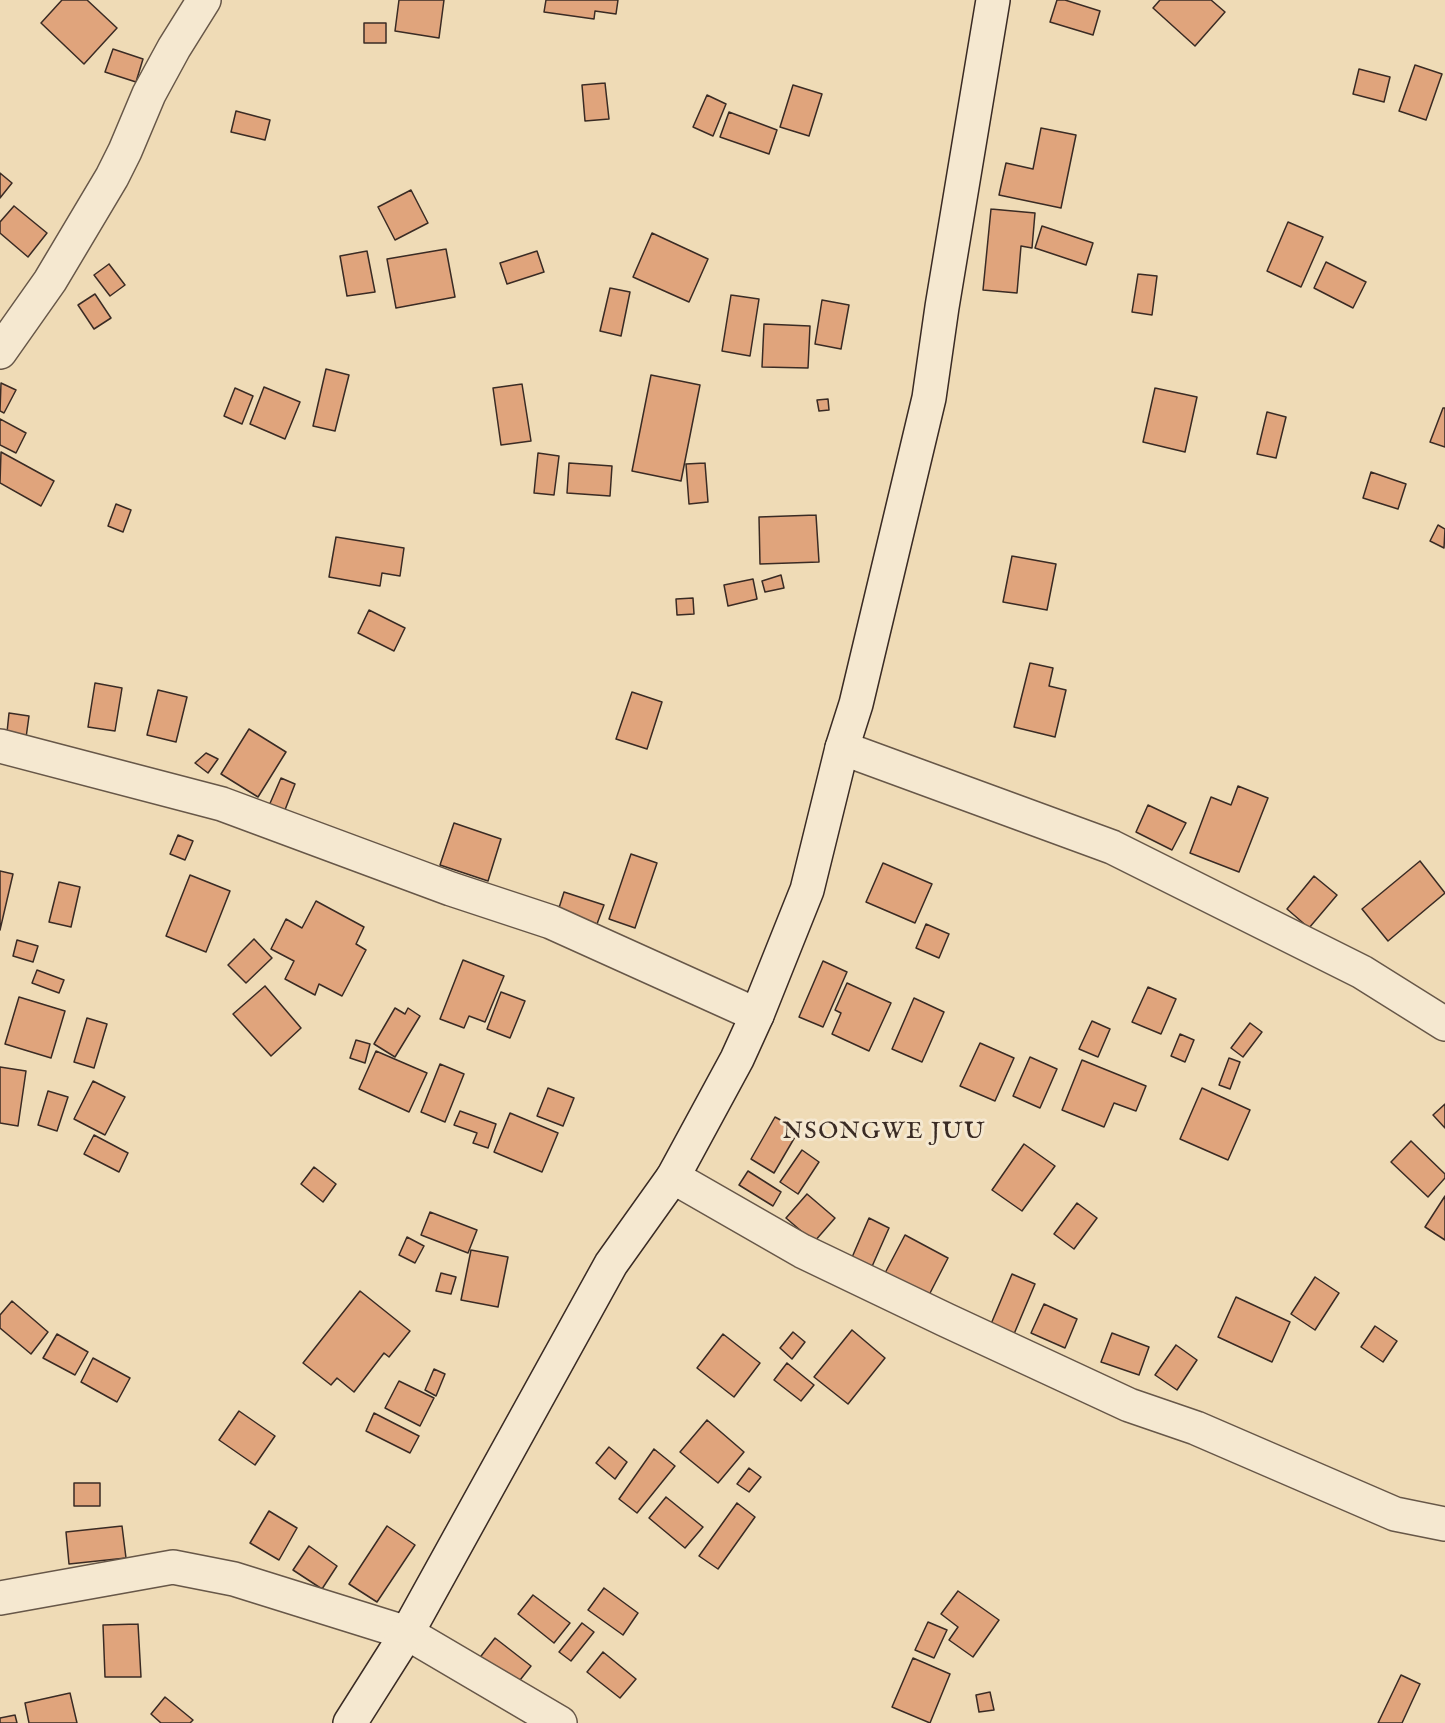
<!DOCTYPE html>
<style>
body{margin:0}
canvas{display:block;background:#efdbb6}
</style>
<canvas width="1445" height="1723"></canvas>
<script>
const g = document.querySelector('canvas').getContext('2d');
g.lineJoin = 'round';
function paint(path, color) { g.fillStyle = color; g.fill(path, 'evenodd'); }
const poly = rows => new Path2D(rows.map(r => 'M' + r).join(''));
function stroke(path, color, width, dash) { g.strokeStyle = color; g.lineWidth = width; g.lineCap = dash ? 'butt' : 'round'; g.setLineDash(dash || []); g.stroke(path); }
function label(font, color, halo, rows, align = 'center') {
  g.font = font + ' "IM FELL English",serif'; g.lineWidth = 6; g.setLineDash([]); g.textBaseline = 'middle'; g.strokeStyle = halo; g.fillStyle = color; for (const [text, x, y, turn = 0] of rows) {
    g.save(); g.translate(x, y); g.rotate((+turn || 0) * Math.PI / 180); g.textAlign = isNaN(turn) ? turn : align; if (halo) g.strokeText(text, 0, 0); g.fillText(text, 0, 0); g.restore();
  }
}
const building = poly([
 [62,0,87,0,117,28,84,64,41,23,62,0],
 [399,0,444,0,439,38,395,31,399,0],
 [546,0,618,0,616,14,595,11,594,19,544,12,546,0],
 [1057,0,1065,0,1100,11,1093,35,1050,22,1057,0],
 [1160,0,1211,0,1225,12,1195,46,1153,8,1160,0],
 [364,23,386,23,386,43,364,43,364,23],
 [113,49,143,59,136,82,105,72,113,49],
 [1415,65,1442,74,1426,120,1399,111,1415,65],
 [1359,69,1390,77,1384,102,1353,94,1359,69],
 [605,83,609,119,585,121,582,85,605,83],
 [793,85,822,94,809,136,780,127,793,85],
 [707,95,726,104,713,136,693,127,707,95],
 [236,111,270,120,265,140,231,132,236,111],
 [729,112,777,130,769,154,720,137,729,112],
 [1041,128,1076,135,1061,208,999,195,1006,163,1033,169,1041,128],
 [0,173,12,183,0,198,0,173],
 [411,190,428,223,395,240,378,207,411,190],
 [14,206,47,233,28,257,0,233,0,222,14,206],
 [991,209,1035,213,1032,248,1021,246,1017,293,983,290,991,209],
 [1288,222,1323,237,1301,287,1267,271,1288,222],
 [1042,226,1093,243,1086,265,1035,248,1042,226],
 [652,233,708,259,689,302,633,277,652,233],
 [446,249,455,297,396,308,387,259,446,249],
 [367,251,375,292,347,296,340,256,367,251],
 [537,251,544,272,507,284,500,263,537,251],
 [1326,262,1366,282,1353,308,1314,288,1326,262],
 [109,264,125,285,110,296,94,275,109,264],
 [1138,274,1157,276,1152,315,1132,312,1138,274],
 [610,288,630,292,621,336,600,331,610,288],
 [95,294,111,318,94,329,78,305,95,294],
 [731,295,759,299,750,356,722,351,731,295],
 [822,300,849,305,841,349,815,344,822,300],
 [764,324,810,326,808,368,762,367,764,324],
 [326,369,349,375,335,431,313,426,326,369],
 [651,375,700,385,681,481,632,471,651,375],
 [1,383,16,390,4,413,0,411,1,383],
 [522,384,531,441,501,445,493,388,522,384],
 [264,387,300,402,285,439,250,424,264,387],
 [235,388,253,396,242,424,224,416,235,388],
 [1155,388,1197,397,1185,452,1143,442,1155,388],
 [828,399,829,410,819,411,817,400,828,399],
 [1443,408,1445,408,1445,447,1430,442,1443,408],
 [1267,412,1286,417,1276,458,1257,454,1267,412],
 [0,419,26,433,16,453,0,445,0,419],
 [1,452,54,481,41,506,0,483,1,452],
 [538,453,559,456,554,495,534,493,538,453],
 [569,463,612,466,610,496,567,493,569,463],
 [705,463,708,502,689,504,686,464,705,463],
 [1371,472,1406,484,1398,509,1363,498,1371,472],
 [116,504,131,510,123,532,108,526,116,504],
 [816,515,819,562,760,564,759,517,816,515],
 [1438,525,1445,529,1444,548,1430,541,1438,525],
 [336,537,404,548,400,576,382,573,380,586,329,577,336,537],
 [1012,556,1056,564,1047,610,1003,602,1012,556],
 [781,575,784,588,765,592,762,581,781,575],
 [753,579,757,599,728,606,724,585,753,579],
 [693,598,694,614,677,615,676,599,693,598],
 [369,610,405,628,394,651,358,633,369,610],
 [1030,663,1053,668,1049,686,1066,690,1055,737,1014,727,1030,663],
 [95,683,122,688,115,731,88,727,95,683],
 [158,690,187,697,176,742,147,735,158,690],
 [632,692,662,702,647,749,616,739,632,692],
 [9,713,29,716,25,745,6,742,9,713],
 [249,729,286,752,258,797,221,774,249,729],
 [206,753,218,759,208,773,195,763,206,753],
 [281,778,295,784,283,815,268,808,281,778],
 [1238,786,1268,798,1239,872,1190,853,1211,797,1231,805,1238,786],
 [1148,805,1186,823,1172,850,1136,832,1148,805],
 [454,823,501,839,488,881,440,865,454,823],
 [178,835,193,841,185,860,170,854,178,835],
 [631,854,657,863,635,928,609,919,631,854],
 [1420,861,1445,893,1388,941,1362,909,1420,861],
 [883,863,932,884,915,923,866,902,883,863],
 [0,871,13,874,0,930,0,871],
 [190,875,230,891,206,952,166,936,190,875],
 [1314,876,1337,895,1309,928,1287,909,1314,876],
 [59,882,80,887,71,927,49,922,59,882],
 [564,892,604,905,597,924,558,911,564,892],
 [316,901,364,927,356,944,366,950,342,996,319,984,315,995,285,979,294,961,271,949,286,919,302,928,316,901],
 [926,924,949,934,939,958,916,948,926,924],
 [254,939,272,958,246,983,228,965,254,939],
 [17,940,38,946,33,962,13,956,17,940],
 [463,960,504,976,485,1022,469,1016,464,1028,440,1019,463,960],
 [823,961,847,972,823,1027,799,1017,823,961],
 [37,970,64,980,59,993,32,983,37,970],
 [847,983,891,1003,869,1051,832,1034,841,1013,835,1010,847,983],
 [265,986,301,1028,271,1056,233,1014,265,986],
 [1148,987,1176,999,1161,1034,1132,1022,1148,987],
 [501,992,525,1001,510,1038,487,1029,501,992],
 [19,997,65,1011,51,1058,5,1044,19,997],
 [914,998,944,1012,922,1062,892,1049,914,998],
 [395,1008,405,1014,408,1008,420,1016,395,1057,374,1044,395,1008],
 [87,1018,107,1024,94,1068,74,1062,87,1018],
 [1092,1021,1110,1029,1098,1057,1079,1049,1092,1021],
 [1250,1023,1262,1032,1243,1057,1231,1048,1250,1023],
 [1180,1034,1194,1040,1185,1062,1171,1056,1180,1034],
 [356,1040,370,1044,365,1063,350,1058,356,1040],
 [980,1043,1014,1058,995,1101,960,1086,980,1043],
 [376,1051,427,1073,409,1112,359,1089,376,1051],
 [1030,1057,1057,1069,1040,1108,1013,1096,1030,1057],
 [1229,1058,1240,1062,1230,1089,1219,1085,1229,1058],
 [1082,1060,1146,1086,1136,1111,1114,1103,1104,1127,1062,1110,1082,1060],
 [440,1064,464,1074,445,1122,421,1112,440,1064],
 [0,1067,26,1071,18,1126,0,1123,0,1067],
 [93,1081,125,1097,105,1135,74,1119,93,1081],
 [548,1088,574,1098,563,1126,537,1116,548,1088],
 [1202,1088,1250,1110,1228,1160,1180,1139,1202,1088],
 [48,1091,68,1097,57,1131,38,1125,48,1091],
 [1445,1104,1445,1128,1433,1115,1445,1104],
 [460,1111,496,1124,488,1148,473,1143,477,1133,454,1125,460,1111],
 [510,1113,558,1133,542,1172,494,1152,510,1113],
 [775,1117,799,1130,774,1173,751,1159,775,1117],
 [94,1135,128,1153,119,1172,84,1154,94,1135],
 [1411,1141,1445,1174,1445,1178,1428,1197,1391,1162,1411,1141],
 [1024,1144,1055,1166,1022,1211,992,1190,1024,1144],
 [802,1150,819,1162,798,1194,780,1182,802,1150],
 [314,1167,336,1184,323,1202,301,1184,314,1167],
 [748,1171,781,1192,773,1206,739,1185,748,1171],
 [807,1194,835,1218,814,1242,786,1218,807,1194],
 [1445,1196,1445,1240,1425,1227,1445,1196],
 [1077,1203,1097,1218,1074,1249,1054,1234,1077,1203],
 [430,1212,477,1230,468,1253,421,1235,430,1212],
 [869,1218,889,1228,870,1271,850,1262,869,1218],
 [905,1235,948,1258,927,1299,884,1275,905,1235],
 [407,1237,424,1246,415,1263,399,1255,407,1237],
 [471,1250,508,1257,498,1307,461,1300,471,1250],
 [441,1273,456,1277,451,1294,436,1291,441,1273],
 [1012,1274,1035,1284,1014,1334,991,1324,1012,1274],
 [1315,1277,1339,1293,1315,1330,1291,1314,1315,1277],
 [360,1291,410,1331,389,1357,384,1353,354,1392,337,1378,331,1385,303,1363,360,1291],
 [1236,1297,1290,1322,1272,1362,1218,1337,1236,1297],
 [12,1301,48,1332,31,1354,0,1328,0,1315,12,1301],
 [1044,1304,1077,1319,1065,1348,1031,1333,1044,1304],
 [1375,1326,1397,1341,1383,1362,1361,1347,1375,1326],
 [852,1330,885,1358,848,1404,814,1377,852,1330],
 [793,1332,805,1342,792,1359,780,1348,793,1332],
 [1112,1333,1149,1347,1139,1375,1101,1362,1112,1333],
 [57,1334,88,1352,75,1375,43,1358,57,1334],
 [723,1334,760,1363,734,1397,697,1368,723,1334],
 [1176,1345,1197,1360,1177,1390,1155,1375,1176,1345],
 [93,1358,130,1378,117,1402,81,1382,93,1358],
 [787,1363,814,1385,801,1401,774,1380,787,1363],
 [434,1369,445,1374,436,1396,425,1390,434,1369],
 [399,1381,434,1398,420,1426,385,1408,399,1381],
 [239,1411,275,1436,255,1465,219,1440,239,1411],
 [374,1413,419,1436,410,1453,366,1431,374,1413],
 [707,1420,744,1452,718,1483,680,1452,707,1420],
 [609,1447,627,1462,615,1479,596,1463,609,1447],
 [654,1449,675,1466,637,1513,619,1499,654,1449],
 [749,1468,761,1477,749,1492,737,1484,749,1468],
 [74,1483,100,1483,100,1506,74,1506,74,1483],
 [666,1497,703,1527,685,1548,649,1518,666,1497],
 [737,1503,755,1517,718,1569,699,1556,737,1503],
 [269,1511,297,1528,279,1560,250,1543,269,1511],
 [122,1526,126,1558,69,1564,66,1532,122,1526],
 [387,1526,415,1545,377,1602,349,1584,387,1526],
 [309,1546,337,1566,322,1589,293,1570,309,1546],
 [604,1588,638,1613,623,1635,588,1610,604,1588],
 [958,1591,999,1620,973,1657,949,1640,958,1627,941,1614,958,1591],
 [533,1595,570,1623,554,1643,518,1614,533,1595],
 [928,1622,947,1630,934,1658,915,1650,928,1622],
 [582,1623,594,1632,571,1661,559,1652,582,1623],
 [138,1624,141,1677,105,1677,103,1625,138,1624],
 [495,1638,531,1666,506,1698,471,1669,495,1638],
 [603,1652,636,1679,620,1698,587,1672,603,1652],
 [913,1658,950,1674,930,1723,892,1707,913,1658],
 [1401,1675,1420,1684,1402,1723,1378,1723,1401,1675],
 [990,1692,994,1710,979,1712,976,1695,990,1692],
 [70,1693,77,1723,29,1723,25,1703,70,1693],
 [165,1697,193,1720,190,1723,161,1723,151,1714,165,1697],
 [15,1715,17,1723,0,1723,0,1718,15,1715]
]);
const street = poly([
 [0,352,50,281,112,177,125,151,149,94,174,48,204,0],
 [0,746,222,804,451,889,551,922,757,1015],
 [842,748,1112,847,1362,972,1445,1024],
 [673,1177,802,1251,946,1320,1129,1405,1196,1428,1395,1514,1445,1524],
 [0,1598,173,1567,234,1579,407,1633,560,1723]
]);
const secondary = poly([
 [350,1723,407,1633,611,1264,673,1177,737,1059,757,1015,807,890,842,748,856,704,929,398,942,307,993,0]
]);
const quarterNames = [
 ["NSONGWE JUU",884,1133]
];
paint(building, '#e0a47c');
stroke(building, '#3a2b24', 1.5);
stroke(street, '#675748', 36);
stroke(secondary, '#3a2b24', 36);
stroke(street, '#f5e8d0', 33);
stroke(secondary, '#f5e8d0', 33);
g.letterSpacing = '1.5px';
label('24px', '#3a2b24', '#f5e8d0', quarterNames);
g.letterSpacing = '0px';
</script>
